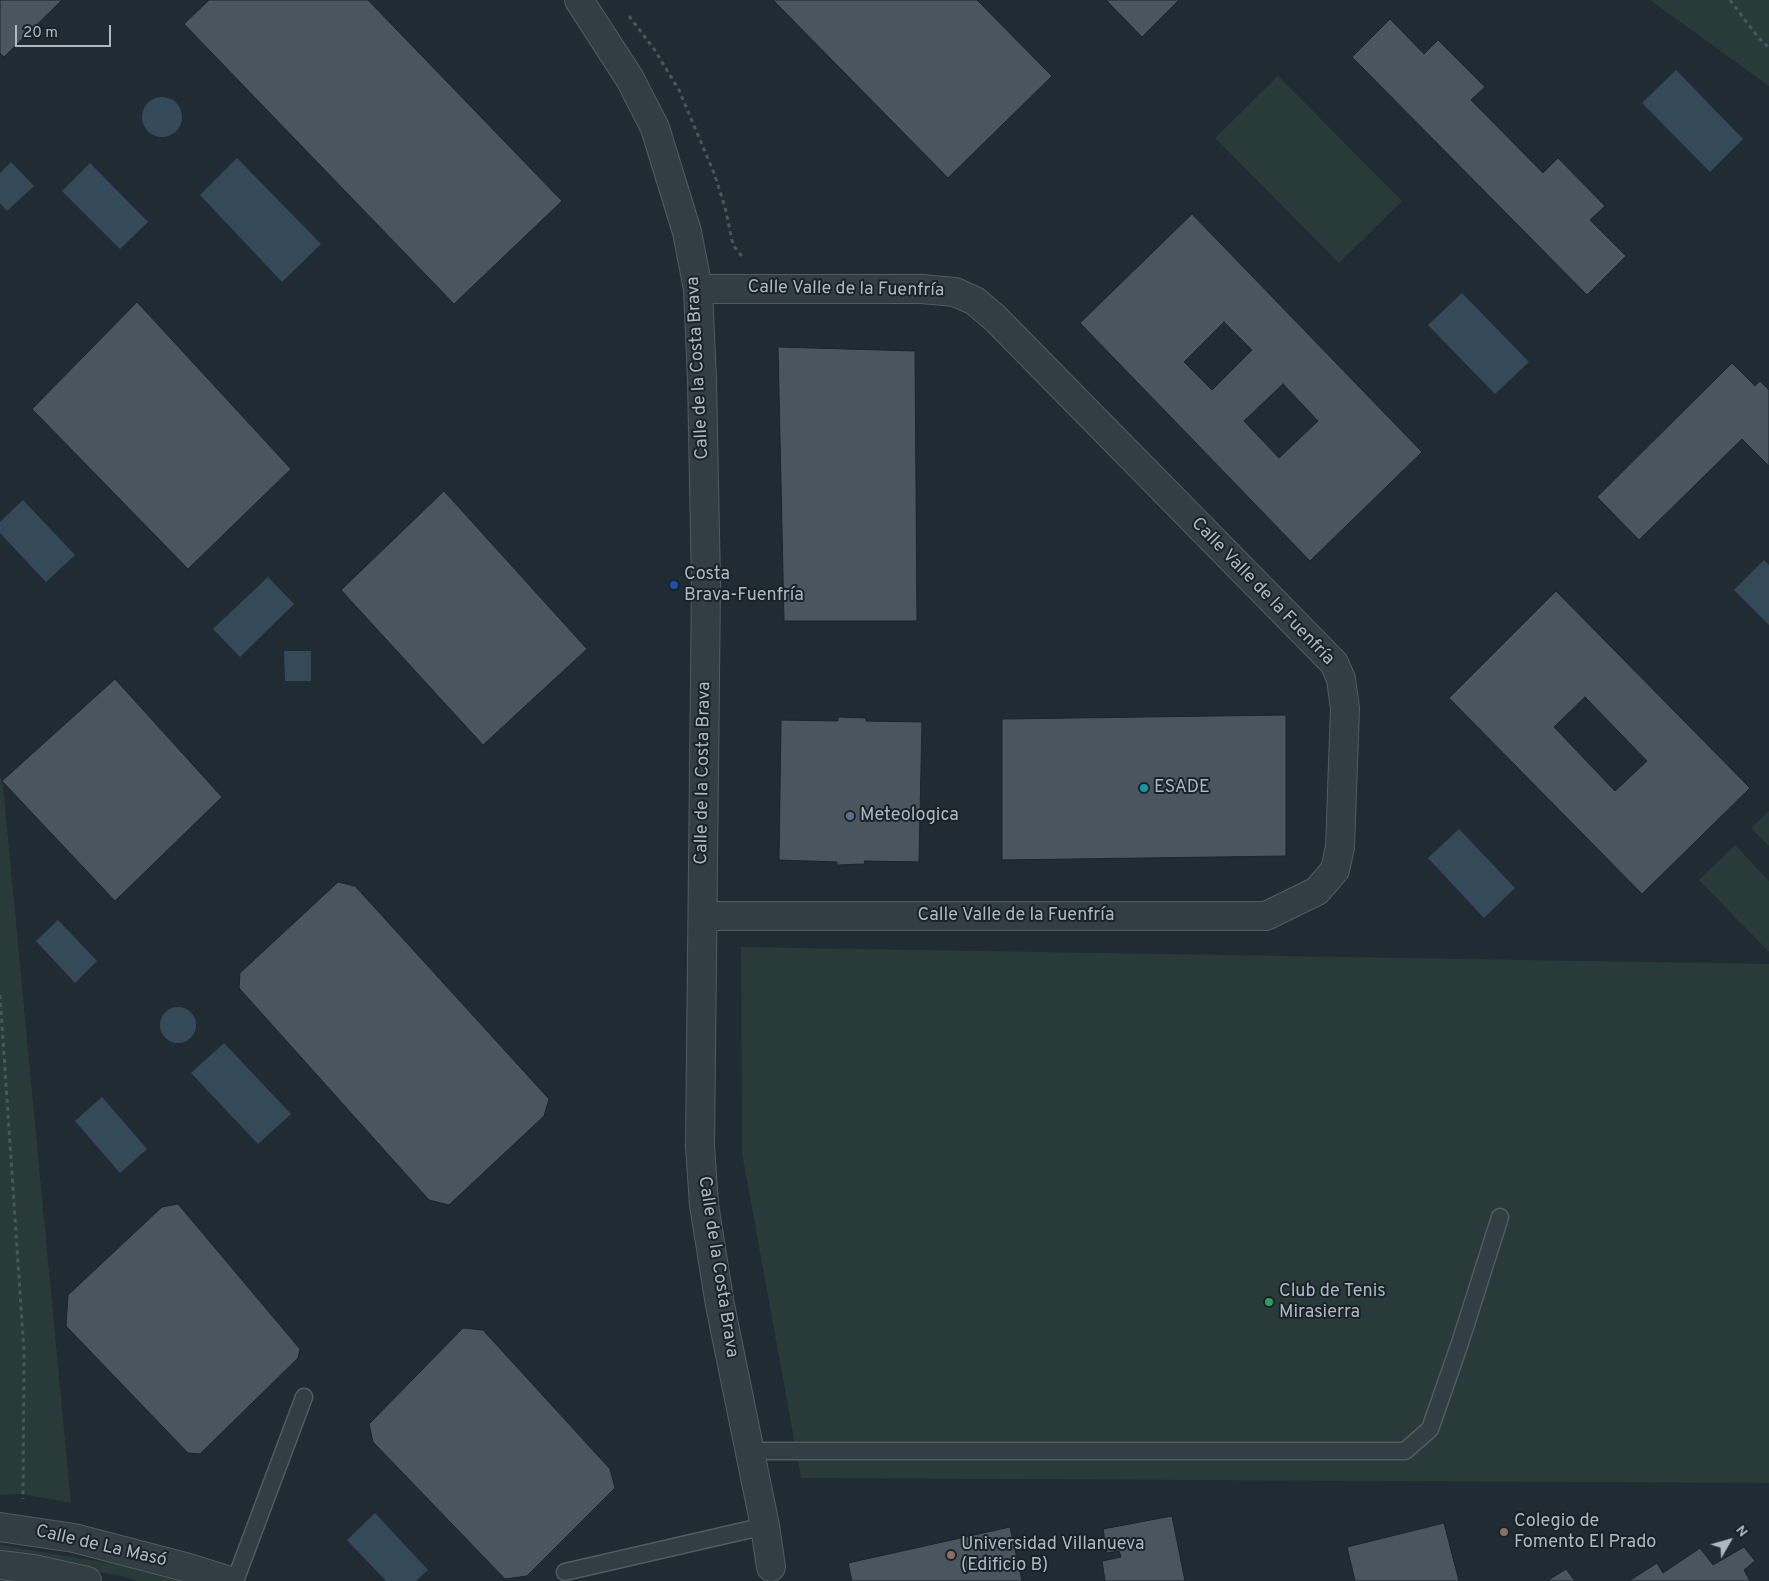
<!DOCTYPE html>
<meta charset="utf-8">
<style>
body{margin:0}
#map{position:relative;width:1769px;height:1581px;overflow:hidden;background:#202b33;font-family:Overpass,sans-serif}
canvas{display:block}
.north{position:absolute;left:1704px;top:1516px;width:50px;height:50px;-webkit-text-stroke:4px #192229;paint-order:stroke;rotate:52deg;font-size:14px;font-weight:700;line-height:20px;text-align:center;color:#adb8c1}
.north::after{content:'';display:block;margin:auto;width:18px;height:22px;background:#adb8c1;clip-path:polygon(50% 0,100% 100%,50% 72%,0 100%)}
.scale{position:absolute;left:15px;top:25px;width:96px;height:22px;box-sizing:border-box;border:2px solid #adb8c1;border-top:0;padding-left:6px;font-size:15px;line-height:18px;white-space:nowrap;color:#adb8c1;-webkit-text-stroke:4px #192229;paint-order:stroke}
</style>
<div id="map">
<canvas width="1769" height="1581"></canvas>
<div class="north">N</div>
<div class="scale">20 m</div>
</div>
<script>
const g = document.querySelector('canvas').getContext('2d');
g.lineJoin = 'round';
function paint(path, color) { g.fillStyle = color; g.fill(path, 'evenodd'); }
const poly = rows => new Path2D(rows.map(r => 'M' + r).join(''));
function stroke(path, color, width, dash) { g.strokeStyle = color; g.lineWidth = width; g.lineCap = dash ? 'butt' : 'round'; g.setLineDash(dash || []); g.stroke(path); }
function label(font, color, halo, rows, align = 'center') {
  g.font = font + ' Overpass,sans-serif'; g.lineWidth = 4; g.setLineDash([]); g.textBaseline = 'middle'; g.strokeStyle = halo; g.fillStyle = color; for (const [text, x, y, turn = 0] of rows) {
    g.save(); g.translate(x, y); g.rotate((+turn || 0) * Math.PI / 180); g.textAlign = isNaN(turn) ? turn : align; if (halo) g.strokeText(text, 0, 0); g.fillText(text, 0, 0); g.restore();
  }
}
const green = poly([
 [1650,0,1769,0,1769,86],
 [1278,76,1402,201,1339,263,1215,138],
 [0,776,3,786,71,1503,23,1494,0,1495],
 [1769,811,1769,846,1751,828],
 [1735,845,1769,881,1769,952,1699,880],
 [741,947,1769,964,1769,1483,801,1478,742,1153],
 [0,1545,115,1564,179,1581,137,1581,121,1576,0,1554]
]);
const water = poly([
 [1676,70,1743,139,1710,172,1642,103],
 '142 117a20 20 0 1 1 40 0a20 20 0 1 1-40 0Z',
 [237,158,321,244,282,282,200,195],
 [11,162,34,186,7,211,0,203,0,173],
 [90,163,148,222,120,249,62,191],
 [1462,293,1529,362,1495,394,1428,325],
 [23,500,75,555,46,582,0,533,0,522],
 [1764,560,1769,565,1769,625,1734,590],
 [268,577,294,604,240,657,213,629],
 [284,651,311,651,311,681,285,681],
 [1459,829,1515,888,1484,918,1428,858],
 [58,920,97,961,75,983,36,941],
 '160 1025a18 18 0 1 1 36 0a18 18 0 1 1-36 0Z',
 [224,1043,291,1114,258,1144,191,1073],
 [102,1097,147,1149,120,1173,75,1121],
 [375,1513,428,1570,416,1581,386,1581,347,1540]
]);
const building = poly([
 [0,0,62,0,4,57,0,53,0,0],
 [209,0,368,0,562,201,454,304,184,24,209,0],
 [773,0,977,0,1052,76,948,178,773,0],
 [1106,0,1179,0,1142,37,1106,0],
 [1390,19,1424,54,1438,40,1485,87,1471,100,1543,173,1558,158,1605,206,1590,220,1626,256,1587,295,1352,57,1390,19],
 [1192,214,1422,452,1310,561,1080,323,1192,214],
 [1224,322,1252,350,1212,390,1184,362,1224,322],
 [1283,384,1318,421,1279,458,1244,421,1283,384],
 [137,302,291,469,188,569,32,409,137,302],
 [778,347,915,351,917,621,784,621,778,347],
 [1732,363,1755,386,1760,381,1769,390,1769,466,1742,439,1639,540,1597,497,1732,363],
 [444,491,587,649,483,745,341,590,444,491],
 [1556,591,1750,788,1642,894,1449,698,1556,591],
 [1585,697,1647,761,1615,791,1554,727,1585,697],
 [115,679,222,797,115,901,2,781,115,679],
 [1286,715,1286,856,1002,860,1002,719,1286,715],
 [838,717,866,718,866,721,922,722,919,862,864,861,865,864,837,865,837,862,779,860,781,720,838,721,838,717],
 [338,882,355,886,549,1099,544,1116,449,1205,429,1200,239,988,240,973,338,882],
 [178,1204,300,1349,298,1358,200,1454,188,1453,66,1326,68,1295,162,1207,178,1204],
 [463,1328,483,1330,610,1469,615,1488,527,1576,505,1579,373,1442,369,1424,463,1328],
 [1172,1516,1185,1581,1105,1581,1102,1561,1121,1557,1119,1551,1107,1553,1103,1529,1172,1516],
 [1444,1523,1459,1581,1355,1581,1347,1547,1444,1523],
 [1010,1527,1022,1581,852,1581,848,1563,1010,1527],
 [1744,1547,1755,1561,1744,1570,1750,1581,1629,1581,1657,1563,1663,1573,1700,1548,1713,1565,1744,1547],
 [1566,1569,1575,1581,1547,1581,1566,1569]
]);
const path = poly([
 [1730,0,1757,36,1769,48],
 [629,16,654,49,679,90,714,173,725,207,733,245,744,259],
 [0,995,24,1352,23,1499]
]);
const service = poly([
 [749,1451,1405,1451,1430,1429,1460,1343,1500,1217],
 [565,1572,765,1526],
 [235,1581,304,1397]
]);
const minor = poly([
 [698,289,922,289,955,292,975,301,995,318,1334,663,1341,679,1345,708,1340,847,1335,870,1317,891,1266,916,703,916],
 [0,1527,74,1538,189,1568,230,1581],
 [0,1565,33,1569,87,1581]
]);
const tertiary = poly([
 [579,0,630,79,655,128,687,232,698,289,702,380,706,584,700,1146,704,1205,720,1305,765,1526,771,1567]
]);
const markers = [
 [674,585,5,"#1a4fb4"],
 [1144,788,5,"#0f9aa8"],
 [850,816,5,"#5c6f8a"],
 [1269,1302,5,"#2e9e5b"],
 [1504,1532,5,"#8d6e63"],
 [951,1555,5,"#8d6e63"]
];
const streetNames = [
 ["Calle Valle de la Fuenfría",846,290,1],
 ["Calle de la Costa Brava",699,368,-93],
 ["Calle Valle de la Fuenfría",1262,592,46],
 ["Calle de la Costa Brava",704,773,-89],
 ["Calle Valle de la Fuenfría",1016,916],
 ["Calle de la Costa Brava",717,1267,81],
 ["Calle de La Masó",101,1547,13]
];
const poiNames = [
 ["Costa",684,575],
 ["Brava-Fuenfría",684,596],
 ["ESADE",1154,788],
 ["Meteologica",860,816],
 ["Club de Tenis",1279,1292],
 ["Mirasierra",1279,1313],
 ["Colegio de",1514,1522],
 ["Fomento El Prado",1514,1543],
 ["Universidad Villanueva",961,1545],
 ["(Edificio B)",961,1566]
];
paint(green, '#283b38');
paint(water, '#354a59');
paint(building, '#49565f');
stroke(building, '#1b242b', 1);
stroke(service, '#515b62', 19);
stroke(minor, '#515b62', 30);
stroke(tertiary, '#515b62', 30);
stroke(path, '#465858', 3, [4, 4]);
stroke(service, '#333d44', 16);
stroke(minor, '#333d44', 28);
stroke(tertiary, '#333d44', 28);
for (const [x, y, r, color] of markers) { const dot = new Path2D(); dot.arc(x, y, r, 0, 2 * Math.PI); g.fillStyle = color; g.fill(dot); stroke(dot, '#192229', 2); }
label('18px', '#adb8c1', '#192229', streetNames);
label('18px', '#adb8c1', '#192229', poiNames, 'left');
</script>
